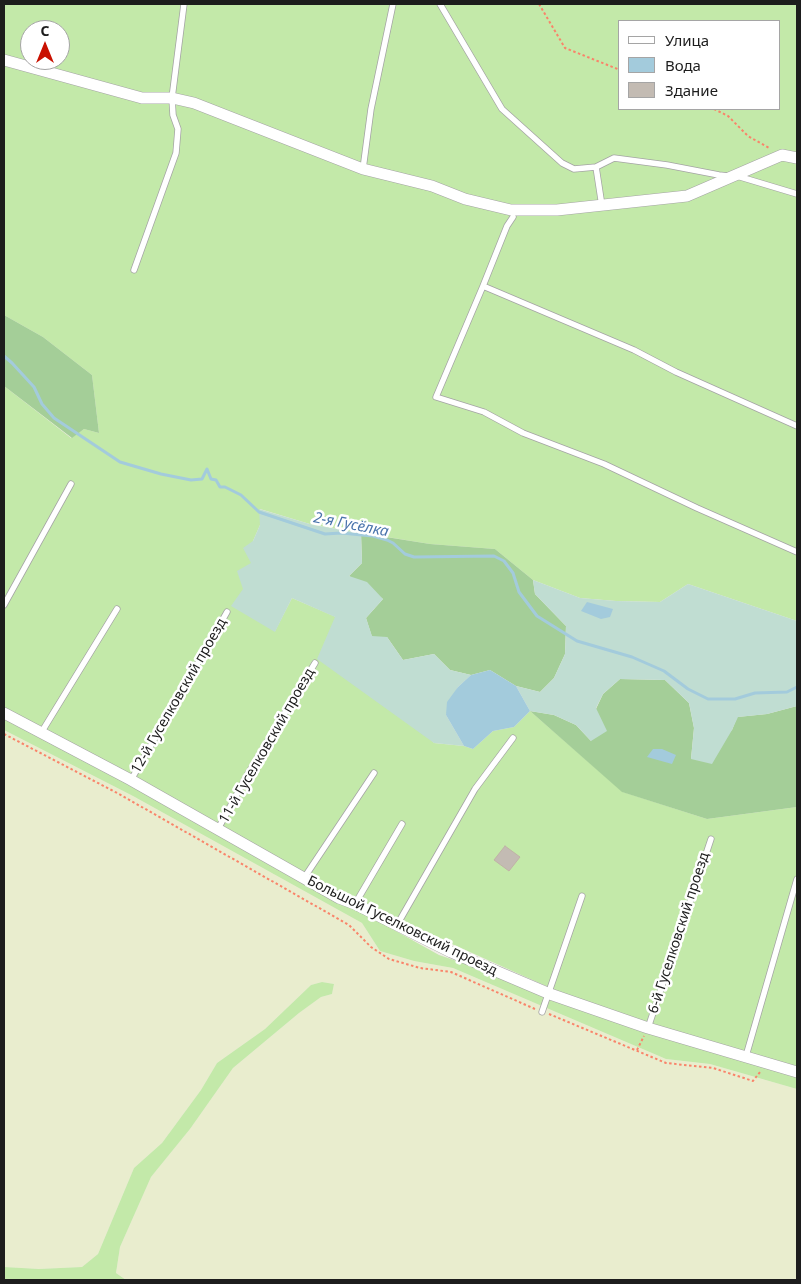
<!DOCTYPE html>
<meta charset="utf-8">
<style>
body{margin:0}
#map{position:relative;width:801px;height:1284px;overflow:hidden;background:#eeece3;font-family:"Noto Sans",sans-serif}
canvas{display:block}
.frame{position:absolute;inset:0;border:5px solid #1d1d1d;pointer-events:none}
.legend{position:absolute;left:618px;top:20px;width:162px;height:90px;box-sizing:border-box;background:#fff;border:1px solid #a5a5a5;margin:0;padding:6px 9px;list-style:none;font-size:15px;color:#1d1d1d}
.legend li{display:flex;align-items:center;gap:10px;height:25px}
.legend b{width:25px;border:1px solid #a5a5a5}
.north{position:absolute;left:20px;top:20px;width:50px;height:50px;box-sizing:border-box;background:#fff;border:1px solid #a5a5a5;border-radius:50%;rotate:0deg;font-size:14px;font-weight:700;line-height:20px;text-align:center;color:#1d1d1d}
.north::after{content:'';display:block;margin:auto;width:18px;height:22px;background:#c91101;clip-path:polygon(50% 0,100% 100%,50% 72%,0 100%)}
</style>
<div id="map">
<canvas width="801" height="1284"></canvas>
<div class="frame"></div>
<ul class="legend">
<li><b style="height:6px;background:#fff"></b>Улица</li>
<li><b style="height:14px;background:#a3cbdc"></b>Вода</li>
<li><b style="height:14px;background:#c3bbb3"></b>Здание</li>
</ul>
<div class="north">С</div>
</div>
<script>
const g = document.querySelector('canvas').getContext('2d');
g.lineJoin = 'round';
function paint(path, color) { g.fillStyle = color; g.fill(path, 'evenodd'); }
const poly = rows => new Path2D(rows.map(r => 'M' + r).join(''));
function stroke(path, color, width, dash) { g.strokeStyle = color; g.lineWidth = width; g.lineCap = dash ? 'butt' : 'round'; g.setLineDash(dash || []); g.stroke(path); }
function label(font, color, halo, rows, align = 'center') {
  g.font = font + ' "Noto Sans",sans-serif'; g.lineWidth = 5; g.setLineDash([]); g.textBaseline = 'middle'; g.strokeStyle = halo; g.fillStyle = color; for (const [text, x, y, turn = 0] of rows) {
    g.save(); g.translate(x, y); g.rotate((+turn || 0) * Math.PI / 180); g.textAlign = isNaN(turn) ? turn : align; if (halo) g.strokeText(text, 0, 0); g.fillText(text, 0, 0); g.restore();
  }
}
const farmland = poly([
 [4,730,133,796,362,923,380,951,414,961,453,968,666,1059,710,1064,797,1089,797,1280,126,1280,116,1273,120,1247,151,1177,190,1129,233,1068,299,1013,321,997,332,994,334,984,322,982,311,985,265,1029,217,1063,201,1090,162,1143,134,1168,98,1254,82,1267,39,1269,4,1267]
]);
const grass = poly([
 [4,4,797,4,797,621,688,584,660,602,616,601,580,598,533,580,495,549,430,544,313,525,260,509,260,525,253,541,251,563,275,631,292,598,336,617,434,743,464,746,473,749,493,731,514,727,530,711,623,792,707,819,797,807,797,1068,646,1023,555,990,342,895,4,708,4,386,71,438,84,429,99,433,92,375,43,337,4,315],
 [620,21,780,21,780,109,620,109],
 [30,30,60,30,60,60,30,60],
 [4,719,173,807,439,955,797,1075,797,1089,710,1064,666,1059,453,968,414,961,380,951,362,923,133,796,4,730],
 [322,982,334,984,332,994,321,997,299,1013,233,1068,190,1129,151,1177,120,1247,116,1273,126,1280,4,1280,4,1267,39,1269,82,1267,98,1254,134,1168,162,1143,201,1090,217,1063,265,1029,311,985]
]);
const forest = poly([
 [4,315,43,337,92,375,99,433,84,429,72,438,4,386],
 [361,533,430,544,495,549,533,580,535,594,566,626,565,654,554,678,540,692,516,686,490,670,471,675,450,670,434,654,403,660,387,637,372,637,366,618,383,599,349,576,362,563],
 [620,679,665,680,689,703,694,728,691,759,732,730,737,717,767,714,797,706,797,807,707,819,622,792,530,711,554,715,576,725,591,741,596,709,603,694]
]);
const wetland = poly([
 [259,509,313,525,361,533,362,563,349,576,367,582,383,599,366,618,372,636,387,637,403,660,434,654,450,670,471,675,458,687,446,715,464,746,434,743,317,659,335,617,292,598,275,632,231,606,243,589,237,571,251,563,243,548,253,541,260,525],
 [533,580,580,598,616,601,660,602,688,584,797,621,797,706,767,714,738,717,732,730,712,764,691,759,694,728,689,703,665,680,620,679,603,694,596,708,607,731,591,741,576,725,554,715,530,711,516,686,540,692,554,678,565,654,566,626,535,594]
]);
const water = poly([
 [587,602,613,609,610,617,601,619,581,611],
 [490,670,516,686,530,711,514,727,493,731,473,749,464,746,446,715,447,702,458,687,471,675],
 [653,749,662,749,676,755,672,764,647,757]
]);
const stream = poly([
 [4,356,12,363,34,387,42,404,54,418,120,462,161,474,191,480,202,479,207,469,211,479,216,480,220,487,225,487,241,495,259,512,325,534,341,533,373,536,387,540,393,543,405,554,414,557,494,556,504,561,513,573,519,592,537,616,577,641,632,657,664,671,688,689,708,699,735,699,755,693,787,692,797,687]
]);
const building = poly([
 [505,846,520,857,509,871,494,860,505,846]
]);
const path = poly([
 [539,4,565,48,620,70],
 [714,109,728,116,748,136,769,148],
 [4,734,119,794,349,925,371,947,389,959,420,968,451,972,535,1009],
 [549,1014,666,1063,713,1068,753,1081,760,1072],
 [637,1050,644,1036]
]);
const service = poly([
 [440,4,502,109,562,163,574,169,596,167,602,206],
 [596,167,614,158,667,165,719,175,728,176],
 [363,169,371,109,393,4],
 [737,176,797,194],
 [134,270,176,153,178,129,173,115,172,98,184,4],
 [483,286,507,226,513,217],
 [797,426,676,372,634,350,483,286,436,397,484,412,523,433,604,464,697,508,797,552],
 [4,605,71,484],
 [41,733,117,609],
 [131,780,227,612],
 [218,829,249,772,315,663],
 [304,878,374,773],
 [355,904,402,824],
 [397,925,475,789,513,738],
 [542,1012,582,896],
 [648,1028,711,839],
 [746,1056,797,879]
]);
const minor = poly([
 [4,60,142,98,172,98,194,103,363,169,432,186,465,199,511,210,557,210,687,196,782,155,797,158],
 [4,713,131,780,339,898,355,904,451,952,550,994,648,1028,797,1072]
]);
const streetNames = [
 ["12-й Гуселковский проезд",179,696,-60],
 ["11-й Гуселковский проезд",267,746,-60],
 ["Большой Гуселковский проезд",402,926,26],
 ["6-й Гуселковский проезд",679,933,-72]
];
const waterNames = [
 ["2-я Гусёлка",351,525,11]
];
paint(farmland, '#e9edce');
paint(grass, '#c3e9a9');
paint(forest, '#a4ce98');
paint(wetland, '#c0ddd2');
paint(water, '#a3cbdc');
stroke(stream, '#a3cbdc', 3);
paint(building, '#c3bbb3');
stroke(building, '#c0b3a6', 1);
stroke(service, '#a4a4a4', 7);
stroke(minor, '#a4a4a4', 12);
stroke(path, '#f9846a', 2, [2.5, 2.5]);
stroke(service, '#fff', 5.5);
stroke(minor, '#fff', 11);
label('14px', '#1d1d1d', '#fff', streetNames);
label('italic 15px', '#4a74ac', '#fff', waterNames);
</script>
